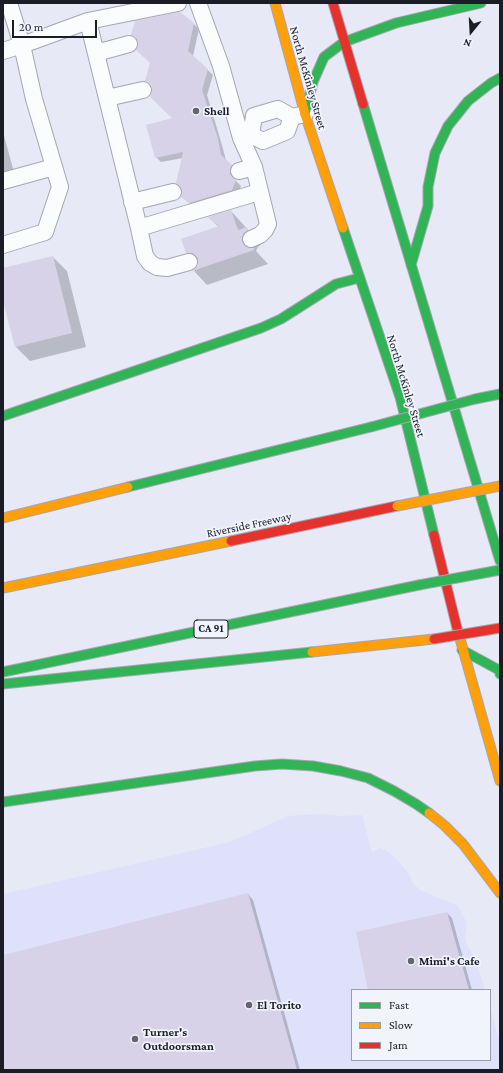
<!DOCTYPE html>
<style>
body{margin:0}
#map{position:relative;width:503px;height:1073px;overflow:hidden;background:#e7e9f7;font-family:"Crimson Pro",serif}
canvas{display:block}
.frame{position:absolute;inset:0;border:4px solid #1b1c25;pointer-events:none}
.legend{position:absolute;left:351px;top:989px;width:140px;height:72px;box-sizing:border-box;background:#f1f3fd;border:1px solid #9b9da7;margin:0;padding:5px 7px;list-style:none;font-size:12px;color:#1b1c25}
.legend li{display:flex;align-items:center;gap:8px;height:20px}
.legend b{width:20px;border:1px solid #9b9da7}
.north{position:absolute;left:451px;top:12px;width:40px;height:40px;-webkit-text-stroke:3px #f1f3fd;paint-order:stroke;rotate:198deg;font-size:11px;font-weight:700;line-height:16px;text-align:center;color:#1b1c25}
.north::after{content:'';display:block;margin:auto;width:14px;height:18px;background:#1b1c25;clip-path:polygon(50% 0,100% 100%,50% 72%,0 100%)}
.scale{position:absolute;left:12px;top:20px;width:85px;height:18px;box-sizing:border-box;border:2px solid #1b1c25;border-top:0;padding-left:5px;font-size:12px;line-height:14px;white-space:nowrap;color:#1b1c25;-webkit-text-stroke:3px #f1f3fd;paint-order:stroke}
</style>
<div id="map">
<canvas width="503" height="1073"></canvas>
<div class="frame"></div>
<ul class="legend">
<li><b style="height:5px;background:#30b455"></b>Fast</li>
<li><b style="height:5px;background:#ff9f0a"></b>Slow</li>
<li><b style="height:5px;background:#e5322d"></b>Jam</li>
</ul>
<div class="north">N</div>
<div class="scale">20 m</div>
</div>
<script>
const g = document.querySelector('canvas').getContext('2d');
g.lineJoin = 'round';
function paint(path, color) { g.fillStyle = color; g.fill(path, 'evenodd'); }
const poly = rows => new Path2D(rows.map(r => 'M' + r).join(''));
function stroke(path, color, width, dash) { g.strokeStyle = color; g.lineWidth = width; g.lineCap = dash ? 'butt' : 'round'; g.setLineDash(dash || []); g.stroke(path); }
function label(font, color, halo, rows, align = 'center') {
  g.font = font + ' "Crimson Pro",serif'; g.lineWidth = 3.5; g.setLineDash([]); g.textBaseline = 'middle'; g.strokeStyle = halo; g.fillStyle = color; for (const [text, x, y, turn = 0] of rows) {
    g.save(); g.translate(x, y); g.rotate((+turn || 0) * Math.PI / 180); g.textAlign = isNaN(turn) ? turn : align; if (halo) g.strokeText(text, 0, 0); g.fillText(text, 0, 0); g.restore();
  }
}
const built = poly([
 [319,814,340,816,362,815,372,852,380,848,387,851,400,863,408,873,413,883,420,890,458,906,467,923,465,936,466,943,476,960,485,990,352,990,352,1060,490,1060,490,1008,500,1043,500,1070,3,1070,3,894,230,842,288,816]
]);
const shadow = poly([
 [194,24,199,29,193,56,213,75,207,95,222,145,226,160,237,171,235,174,235,180,241,186,237,195,195,208,182,197,183,188,177,183,183,158,161,162,156,157,174,119,153,93,153,86,147,81],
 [3,132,15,176,3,179],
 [231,211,260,243,261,245,258,247,256,251,268,264,207,285,194,271,199,265,187,252,219,227,209,218],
 [53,257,67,271,86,347,30,361,16,347,3,297,3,269],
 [248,894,253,900,300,1070,3,1070,3,956],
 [447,913,452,918,472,990,369,990]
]);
const building = poly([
 [180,12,194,23,188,51,208,69,202,90,218,139,221,155,232,165,230,169,230,174,233,178,236,180,232,190,189,203,181,197,182,189,180,185,176,183,183,152,155,158,146,125,172,118,150,97,152,92,152,88,150,83,145,81,150,63,136,50,138,46,138,41,135,37,131,35,135,21],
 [231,210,238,230,247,227,248,230,244,233,242,238,243,243,246,247,254,248,254,250,192,271,198,265,198,259,196,256,192,253,186,253,181,239,219,226,207,217],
 [53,256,72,333,15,347,3,301,3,268],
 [248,893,297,1070,3,1070,3,955],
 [447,912,469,990,368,990,356,932]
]);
const lane = poly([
 [198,3,221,66,241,138,254,167,268,224,265,230,260,235,251,239],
 [88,21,139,228,259,192],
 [3,51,22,45,9,3],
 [96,53,129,44],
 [107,98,143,90],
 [251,135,254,116,278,109,292,117,305,114],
 [241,138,251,135,263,141,287,131,292,117],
 [239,171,254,167],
 [3,181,54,167],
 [132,202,173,192],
 [139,228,145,256,150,263,157,267,167,268,189,262],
 [3,245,45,232,60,187,34,99,22,45,88,21,178,3]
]);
const fast = poly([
 [363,104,500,561],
 [305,114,313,82,324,57,344,42,396,23,481,3],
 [343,228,400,397,434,535],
 [411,265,428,206,428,187,435,153,448,126,468,101,491,83,500,78],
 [475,399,500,394],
 [3,416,261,328,281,319,336,284,359,278],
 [128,487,371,427],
 [462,650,499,670,500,674],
 [3,672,419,585],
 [3,684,312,652],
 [3,802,255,766,282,764,313,766,341,771,368,778,394,791,416,804,429,813]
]);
const slow = poly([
 [275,3,305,114,343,228],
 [3,518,128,487],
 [3,588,231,541],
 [457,628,500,781],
 [312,652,434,639],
 [429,813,444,825,463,844,500,893]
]);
const jam = poly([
 [333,3,363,104],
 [434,535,457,628],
 [231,541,397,506]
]);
const fastBridge = poly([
 [371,427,475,399],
 [419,585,500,570]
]);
const slowBridge = poly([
 [397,506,500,486]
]);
const jamBridge = poly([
 [434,639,500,628]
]);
const markers = [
 [196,111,4,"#62646e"],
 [411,961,4,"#62646e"],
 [249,1005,4,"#62646e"],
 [135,1039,4,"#62646e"]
];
const shields = [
 [211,629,34]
];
const shieldNames = [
 ["CA 91",211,629]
];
const streetNames = [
 ["North McKinley Street",308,78,74],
 ["North McKinley Street",406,386,73],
 ["Riverside Freeway",249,525,-12]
];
const poiNames = [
 ["Shell",204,111],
 ["Mimi's Cafe",419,961],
 ["El Torito",257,1005],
 ["Turner's",143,1032],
 ["Outdoorsman",143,1046]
];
paint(built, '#dee1f9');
paint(shadow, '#0003');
paint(building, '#d7d2e7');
stroke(lane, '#a5a6b1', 18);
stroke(fast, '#a5a6b1', 11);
stroke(slow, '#a5a6b1', 11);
stroke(jam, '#a5a6b1', 11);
stroke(lane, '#fbfcfe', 16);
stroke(fast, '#30b455', 9);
stroke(slow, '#ff9f0a', 9);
stroke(jam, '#e5322d', 9);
stroke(fastBridge, '#a5a6b1', 11, []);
stroke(slowBridge, '#a5a6b1', 11, []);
stroke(jamBridge, '#a5a6b1', 11, []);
stroke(fastBridge, '#30b455', 9);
stroke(slowBridge, '#ff9f0a', 9);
stroke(jamBridge, '#e5322d', 9);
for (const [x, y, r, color] of markers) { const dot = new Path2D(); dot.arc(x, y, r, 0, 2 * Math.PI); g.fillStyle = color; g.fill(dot); stroke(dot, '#f1f3fd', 1.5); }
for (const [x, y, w] of shields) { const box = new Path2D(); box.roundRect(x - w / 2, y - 9, w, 18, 3); g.fillStyle = '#f1f3fd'; g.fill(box); stroke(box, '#1b1c25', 1); }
label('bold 11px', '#1b1c25', null, shieldNames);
label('12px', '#1b1c25', '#f1f3fd', streetNames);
label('bold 12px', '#1b1c25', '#f1f3fd', poiNames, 'left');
</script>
